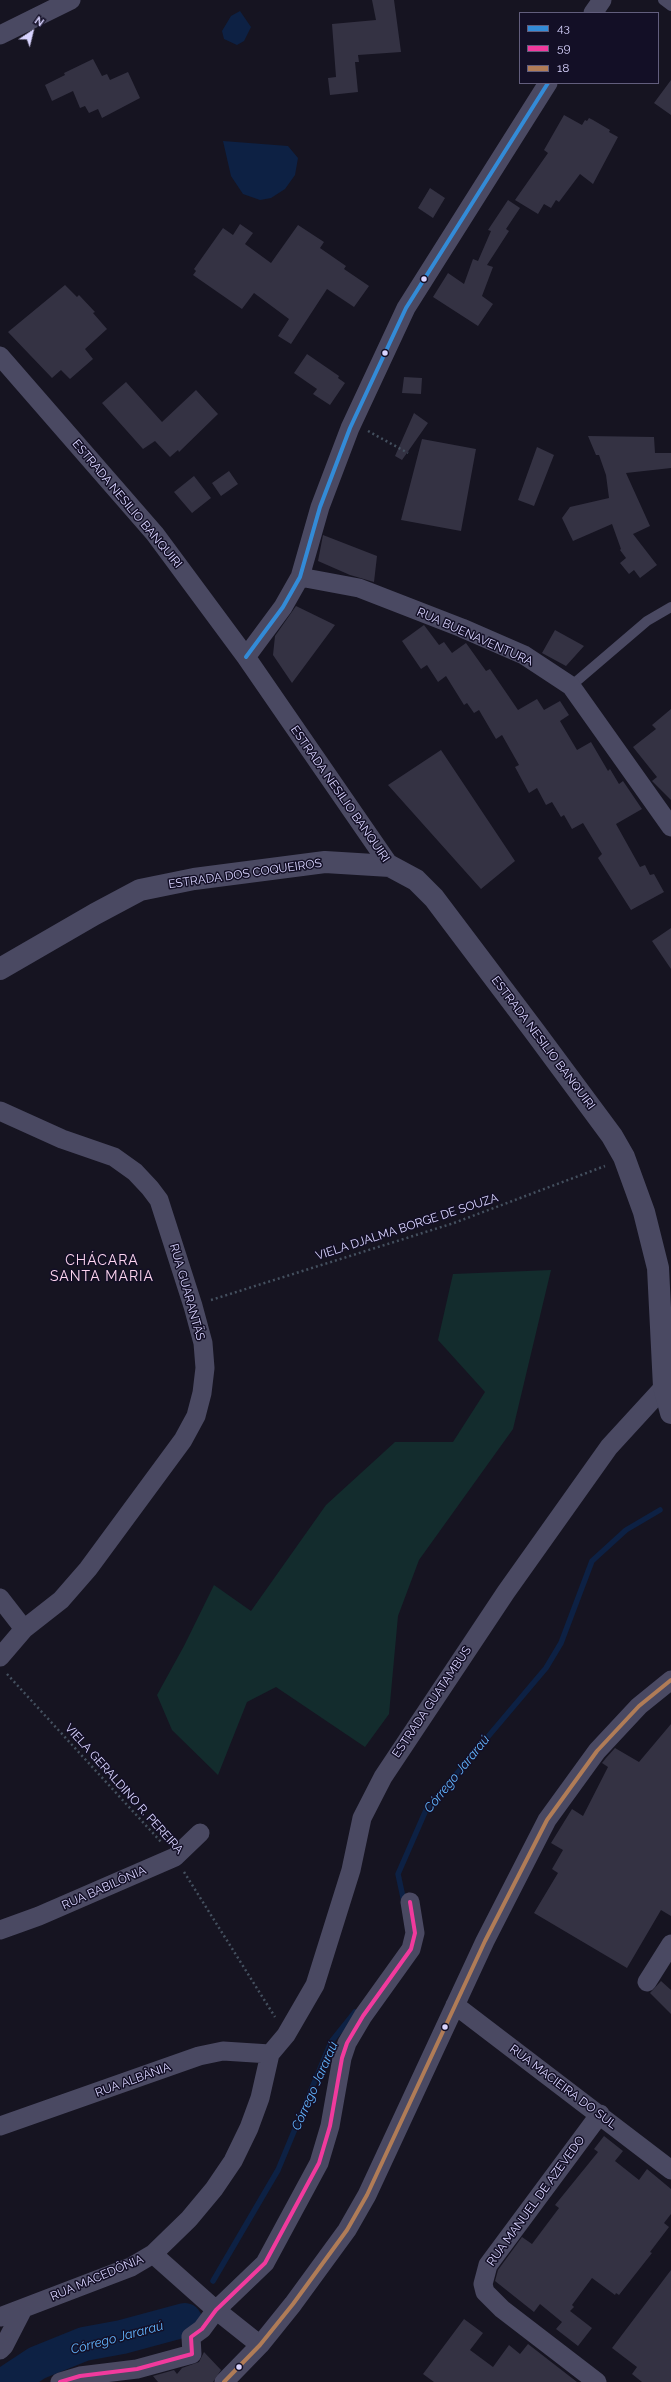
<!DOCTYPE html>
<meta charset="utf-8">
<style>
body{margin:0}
#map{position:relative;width:671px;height:2382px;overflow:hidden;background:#161421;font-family:Raleway,sans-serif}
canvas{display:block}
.legend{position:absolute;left:519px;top:12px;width:140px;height:72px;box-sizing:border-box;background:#130f26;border:1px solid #625e7d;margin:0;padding:5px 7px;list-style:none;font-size:12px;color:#d9d4ff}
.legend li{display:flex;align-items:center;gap:8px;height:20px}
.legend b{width:20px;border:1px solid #625e7d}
.north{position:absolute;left:12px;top:12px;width:40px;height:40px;-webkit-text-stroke:3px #130f26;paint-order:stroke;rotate:35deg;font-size:11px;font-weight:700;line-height:16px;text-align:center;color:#d9d4ff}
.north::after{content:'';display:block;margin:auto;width:14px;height:18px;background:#d9d4ff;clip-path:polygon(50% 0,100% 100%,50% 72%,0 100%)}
</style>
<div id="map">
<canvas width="671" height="2382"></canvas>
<ul class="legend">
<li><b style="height:5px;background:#338bd7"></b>43</li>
<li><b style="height:5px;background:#f13a9d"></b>59</li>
<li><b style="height:5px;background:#b07c57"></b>18</li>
</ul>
<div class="north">N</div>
</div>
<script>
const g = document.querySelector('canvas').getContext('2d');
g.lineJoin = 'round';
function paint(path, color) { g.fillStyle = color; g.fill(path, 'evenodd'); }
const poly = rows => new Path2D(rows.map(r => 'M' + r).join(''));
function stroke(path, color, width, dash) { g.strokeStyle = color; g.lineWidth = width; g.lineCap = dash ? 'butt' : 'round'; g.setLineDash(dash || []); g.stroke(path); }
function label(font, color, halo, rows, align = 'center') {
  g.font = font + ' Raleway,sans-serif'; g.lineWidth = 3; g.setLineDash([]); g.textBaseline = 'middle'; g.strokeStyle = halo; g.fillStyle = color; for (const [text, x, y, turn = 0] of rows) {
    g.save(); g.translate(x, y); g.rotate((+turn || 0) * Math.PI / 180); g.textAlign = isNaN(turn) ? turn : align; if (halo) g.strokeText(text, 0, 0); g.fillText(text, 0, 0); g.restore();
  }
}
const green = poly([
 [551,1270,513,1429,419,1560,398,1616,389,1714,365,1747,276,1687,247,1702,218,1775,172,1730,157,1695,184,1646,214,1585,251,1611,326,1505,395,1442,453,1442,485,1392,438,1340,453,1274]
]);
const water = poly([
 [240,11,251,27,244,41,237,45,224,39,222,31,231,16],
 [223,141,288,146,298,158,295,175,285,189,271,198,260,200,243,194,231,176]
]);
const stream = poly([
 [404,1902,398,1874,426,1810,546,1668,561,1643,592,1561,626,1530,660,1510],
 [213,2281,278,2170,331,2042,355,2012]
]);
const river = poly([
 [8,2382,37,2363,84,2344,122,2337,185,2320]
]);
const building = poly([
 [372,0,394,0,401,52,358,55,359,62,355,62,358,92,330,95,328,78,336,77,332,24,376,20],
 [93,59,102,76,107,74,110,80,128,72,140,98,102,118,98,109,89,113,85,106,80,108,73,91,52,101,45,85,65,75,64,73],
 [671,80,671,115,654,103],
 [564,115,582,125,585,120,587,121,589,118,593,120,610,130,609,132,618,137,593,184,580,174,559,202,556,200,551,208,544,204,538,214,515,200,548,153,544,150],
 [430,188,445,198,433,218,418,208],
 [508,200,520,208,506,229,509,231,487,265,493,267,482,296,493,304,478,326,433,297,448,273,464,284,473,259,478,261,491,231,488,230],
 [240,224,253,233,245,244,271,263,298,225,324,242,320,248,346,266,344,269,369,286,354,307,327,289,291,344,278,336,289,319,254,293,242,309,193,275,196,271,194,269,223,228,233,235],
 [65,285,77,297,79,295,95,312,93,313,107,329,85,349,93,359,70,379,61,370,52,378,8,332],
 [307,354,339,376,338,378,345,383,330,405,313,394,317,389,294,373],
 [404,377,422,378,421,394,402,393],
 [126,382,162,422,196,390,218,414,179,452,178,450,170,457,155,441,143,449,102,403],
 [414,413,428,423,402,460,395,456],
 [588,436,654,437,655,453,671,453,671,468,626,473,650,526,633,534,657,565,640,578,634,570,629,574,620,563,626,558,620,550,621,549,612,524,573,541,562,518,570,507,609,498,606,475,599,455,596,455],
 [422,439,476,449,461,531,401,520],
 [537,447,554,455,534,506,518,500],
 [229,471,238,484,221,496,212,483],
 [194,476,211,498,192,513,174,492],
 [323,535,377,556,374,582,350,575,318,561],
 [296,606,335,625,292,683,273,655,275,636],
 [424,625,439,645,444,642,452,653,466,643,486,671,490,669,518,710,537,699,544,710,560,701,569,715,560,721,577,750,591,742,608,771,610,769,619,784,623,781,642,809,616,824,640,867,645,865,650,875,654,874,664,892,631,910,598,858,602,854,583,823,572,829,564,815,561,817,552,802,546,805,537,788,529,793,515,767,519,765,502,735,496,739,479,710,474,713,467,703,464,705,446,676,438,682,427,665,421,669,402,641],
 [555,630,584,646,566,666,542,653],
 [671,709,671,800,652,781,657,777,633,747,656,729,652,725],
 [441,750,515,861,481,889,388,785],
 [671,928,671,969,652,941],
 [671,1724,671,1916,661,1910,627,1968,534,1913,558,1873,552,1869,563,1850,551,1843,572,1809,583,1816,608,1767,602,1763,606,1758,615,1748,639,1762],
 [661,1981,671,1990,671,2014,650,1993],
 [604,2136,623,2151,615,2161,639,2180,647,2169,671,2189,671,2214,664,2223,669,2227,650,2252,652,2253,619,2295,616,2293,615,2295,592,2278,572,2305,574,2307,570,2311,592,2328,578,2346,556,2329,562,2322,540,2304,534,2312,495,2281,498,2270,522,2237,532,2244,559,2208,555,2205,598,2152,594,2149],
 [671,2270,671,2382,642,2382,632,2374,637,2367,612,2348],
 [464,2319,483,2333,470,2350,493,2367,509,2345,520,2354,528,2344,577,2382,434,2382,423,2374],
 [204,2352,221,2370,213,2382,158,2382,153,2376,174,2370,177,2374,182,2368,199,2362]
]);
const path = poly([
 [368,431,408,453],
 [211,1300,454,1223,605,1166],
 [7,1674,162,1843],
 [184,1872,275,2017]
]);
const service = poly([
 [663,0,671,6],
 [571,686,647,621,671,607]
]);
const minor = poly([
 [593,13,602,0],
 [0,35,71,0],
 [0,356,155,534,246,657,390,866],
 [300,577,359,588,462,628,524,655,571,686,671,827],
 [246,657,283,607,300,577,320,507,350,428,406,308,548,83],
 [0,1111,62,1139,114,1157,135,1172,150,1188,159,1200,193,1306,203,1343,205,1368,202,1393,196,1416,183,1440,88,1569,61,1600,24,1629,0,1657],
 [0,1598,24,1629],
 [0,1930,39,1916,175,1857,200,1833],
 [647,1982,671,1944],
 [455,2005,671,2170],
 [0,2126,199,2056,223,2051,270,2054],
 [153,2254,216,2310,260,2345],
 [0,2317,131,2267,153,2254,189,2219,214,2189,233,2161,249,2128,260,2098,270,2054,286,2035,315,1985,351,1870,362,1818,383,1777,506,1592,609,1447,664,1387],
 [0,2350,4,2346,22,2311],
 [60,2382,80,2376,137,2369,192,2354,191,2337,202,2329,216,2310,265,2263,319,2163,330,2126,342,2058,347,2043,363,2016,411,1949,415,1933,410,1902],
 [224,2382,260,2345,293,2304,347,2230,367,2195,485,1941,547,1820,597,1751,639,1706,671,1680],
 [597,2382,502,2309,485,2292,483,2284,488,2265,600,2114]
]);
const tertiary = poly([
 [0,969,95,914,140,890,194,879,325,862,390,866,416,880,434,898,535,1032,612,1136,624,1157,644,1212,658,1268,664,1387,671,1413]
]);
const bus1 = poly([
 [246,657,283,607,300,577,320,507,350,428,406,308,548,83]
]);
const bus2 = poly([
 [60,2382,80,2376,137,2369,192,2354,191,2337,202,2329,216,2310,265,2263,319,2163,330,2126,342,2058,347,2043,363,2016,411,1949,415,1933,410,1902]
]);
const bus3 = poly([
 [224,2382,260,2345,293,2304,347,2230,367,2195,485,1941,547,1820,597,1751,639,1706,671,1680]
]);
const markers = [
 [424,279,3.5,"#d9d4ff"],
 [385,353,3.5,"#d9d4ff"],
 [445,2027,3.5,"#d9d4ff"],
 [239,2367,3.5,"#d9d4ff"]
];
const streetNames = [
 ["ESTRADA NESILIO BANQUIRI",127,504,50],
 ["RUA BUENAVENTURA",475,637,24],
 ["ESTRADA NESILIO BANQUIRI",340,794,55],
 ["ESTRADA DOS COQUEIROS",245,874,-8],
 ["ESTRADA NESILIO BANQUIRI",543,1043,53],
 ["VIELA DJALMA BORGE DE SOUZA",407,1227,-18],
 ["RUA GUARANTÃS",187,1292,74],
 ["ESTRADA GUATAMBUS",432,1702,-56],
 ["VIELA GERALDINO R. PEREIRA",124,1789,48],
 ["RUA BABILÔNIA",104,1888,-24],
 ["RUA ALBÂNIA",133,2080,-20],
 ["RUA MACIEIRA DO SUL",563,2087,37],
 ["RUA MANUEL DE AZEVEDO",536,2201,-54],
 ["RUA MACEDÔNIA",97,2278,-23]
];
const waterNames = [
 ["Córrego Jararaú",457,1774,-51],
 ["Córrego Jararaú",315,2086,-66],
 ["Córrego Jararaú",117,2338,-15]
];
const quarterNames = [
 ["CHÁCARA",102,1261],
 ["SANTA MARIA",102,1277]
];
paint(green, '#132c2d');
paint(water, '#0d2144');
stroke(stream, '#0d2144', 5.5);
stroke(river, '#0d2144', 34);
paint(building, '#343243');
stroke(path, '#44505f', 2.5, [2, 3]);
stroke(service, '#4a4962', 10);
stroke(minor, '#4a4962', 19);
stroke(tertiary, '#4a4962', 22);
stroke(bus1, '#338bd7', 4);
stroke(bus2, '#f13a9d', 4);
stroke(bus3, '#b07c57', 4);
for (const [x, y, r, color] of markers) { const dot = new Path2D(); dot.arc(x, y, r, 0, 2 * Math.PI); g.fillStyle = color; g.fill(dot); stroke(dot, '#130f26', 1.5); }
label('12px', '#d9d4ff', '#130f26', streetNames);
label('italic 13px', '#62b6ff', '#130f26', waterNames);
g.letterSpacing = '1px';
label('14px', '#ffd6f0', '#130f26', quarterNames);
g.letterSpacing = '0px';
</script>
